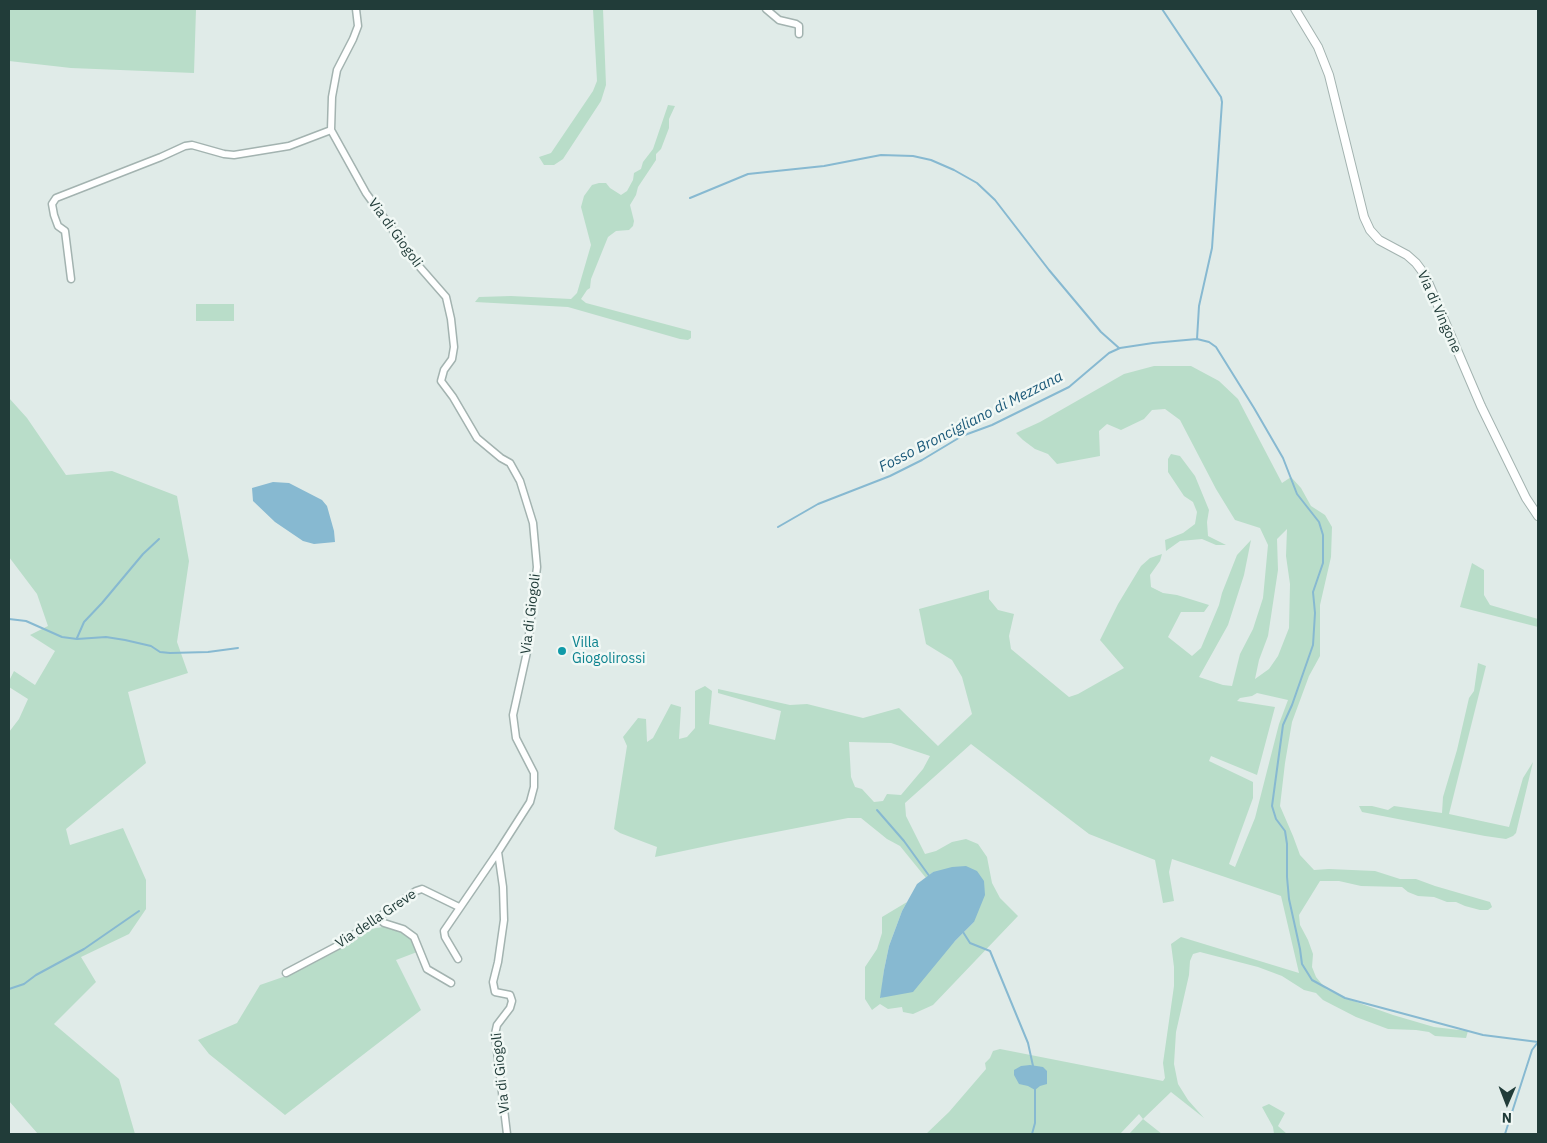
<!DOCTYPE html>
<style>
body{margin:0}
#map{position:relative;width:1547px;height:1143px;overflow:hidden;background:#e0ebe8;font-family:"IBM Plex Sans",sans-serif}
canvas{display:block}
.frame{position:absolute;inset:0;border:10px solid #213c39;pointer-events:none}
.north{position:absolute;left:1482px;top:1078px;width:50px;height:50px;-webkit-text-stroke:4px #f1f8f5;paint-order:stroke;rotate:181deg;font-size:14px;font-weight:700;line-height:20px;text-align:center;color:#213c39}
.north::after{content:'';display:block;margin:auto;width:18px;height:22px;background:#213c39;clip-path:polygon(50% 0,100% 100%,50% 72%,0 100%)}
</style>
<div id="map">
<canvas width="1547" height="1143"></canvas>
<div class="frame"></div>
<div class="north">N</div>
</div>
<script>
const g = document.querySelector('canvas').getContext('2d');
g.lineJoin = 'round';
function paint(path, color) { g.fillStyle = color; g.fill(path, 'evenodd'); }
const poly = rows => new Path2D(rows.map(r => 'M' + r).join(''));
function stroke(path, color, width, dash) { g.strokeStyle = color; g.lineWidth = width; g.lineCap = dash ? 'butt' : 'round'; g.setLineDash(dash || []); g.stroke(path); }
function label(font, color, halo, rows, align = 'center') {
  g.font = font + ' "IBM Plex Sans",sans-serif'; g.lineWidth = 5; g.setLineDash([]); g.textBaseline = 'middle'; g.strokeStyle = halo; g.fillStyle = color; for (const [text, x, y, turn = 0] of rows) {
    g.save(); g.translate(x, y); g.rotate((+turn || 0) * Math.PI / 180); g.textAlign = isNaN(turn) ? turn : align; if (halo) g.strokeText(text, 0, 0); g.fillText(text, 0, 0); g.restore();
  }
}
const green = poly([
 [9,9,196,9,194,73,71,68,9,61],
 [593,9,603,9,606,85,601,101,563,159,554,165,544,165,539,157,551,153,593,91,597,81],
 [668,105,675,106,669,119,669,128,661,149,656,154,656,160,638,187,636,195,630,205,634,221,633,226,629,230,616,231,608,237,591,279,590,288,587,290,581,299,586,303,691,331,691,338,688,340,680,339,568,307,475,302,479,297,511,296,571,299,577,293,591,245,581,207,584,196,592,185,599,183,606,183,610,188,621,195,627,191,633,180,634,173,641,169,643,162,653,149],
 [196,304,234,304,234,321,196,321],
 [1154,366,1191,366,1219,381,1238,399,1282,483,1291,477,1301,488,1311,506,1325,515,1332,527,1331,557,1320,605,1320,656,1309,676,1292,722,1285,763,1280,806,1293,836,1300,855,1314,870,1329,869,1375,871,1400,879,1416,879,1435,886,1490,902,1492,907,1488,910,1480,910,1465,906,1456,902,1447,902,1434,897,1418,896,1408,892,1402,887,1361,886,1339,881,1320,881,1299,915,1300,925,1308,940,1313,954,1312,967,1316,977,1326,989,1345,998,1393,1015,1434,1027,1468,1031,1466,1038,1435,1036,1429,1032,1416,1030,1388,1029,1356,1017,1323,1000,1316,993,1304,990,1282,976,1258,967,1200,952,1193,954,1190,961,1189,975,1176,1032,1174,1064,1178,1084,1188,1100,1204,1118,1171,1092,1143,1119,1162,1134,1129,1134,1143,1119,1139,1114,1120,1134,926,1134,949,1112,986,1069,985,1063,990,1058,993,1051,1000,1049,1163,1081,1165,1078,1163,1063,1174,986,1174,967,1171,944,1181,937,1299,973,1281,896,1172,859,1169,872,1174,901,1163,903,1155,860,1089,834,971,744,905,803,906,816,925,854,936,851,952,842,966,839,978,844,987,857,992,883,1000,898,1018,916,933,1005,913,1014,903,1012,902,1007,888,1009,880,1004,872,1010,865,999,865,967,877,949,882,933,882,917,907,902,902,911,889,946,884,970,881,998,955,941,974,922,933,872,926,878,900,846,887,839,861,818,848,818,735,840,655,857,657,847,620,833,614,829,627,746,623,737,638,718,646,719,647,742,653,738,671,704,681,707,679,739,687,737,695,728,695,691,705,686,712,691,709,724,775,740,781,711,718,693,718,689,790,705,807,704,863,718,899,708,938,746,972,714,962,677,952,660,926,644,919,609,989,590,989,599,998,610,1014,614,1009,636,1011,649,1069,697,1078,694,1124,668,1100,640,1118,604,1141,566,1150,558,1162,554,1160,561,1150,575,1151,587,1163,593,1177,595,1209,605,1204,612,1181,612,1168,637,1192,656,1201,648,1219,605,1222,593,1237,555,1251,540,1244,575,1228,625,1199,677,1223,685,1232,686,1240,654,1253,629,1263,598,1268,545,1260,528,1235,520,1216,489,1180,420,1165,409,1152,410,1144,419,1121,430,1107,424,1099,431,1100,456,1057,464,1048,454,1035,449,1023,440,1016,433,1040,422,1124,374],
 [1287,529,1286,556,1290,584,1289,628,1278,656,1269,669,1255,679,1259,660,1268,636,1278,570,1277,539],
 [1257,693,1288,700,1279,724,1255,818,1235,867,1229,864,1253,798,1253,782,1209,761,1211,756,1257,775,1275,707,1237,701,1240,698,1252,696],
 [849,742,891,743,930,756,923,769,901,795,887,794,883,801,874,802,862,789,855,787,851,777],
 [9,398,27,418,66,475,112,471,177,496,189,561,177,642,188,673,128,692,146,763,66,829,70,845,123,828,146,880,146,909,129,934,81,957,96,982,54,1024,119,1079,135,1134,38,1134,9,1101,9,732,19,719,28,699,9,687,9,681,14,671,35,685,55,651,30,635,48,626,37,594,9,557],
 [1171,454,1180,456,1195,476,1209,510,1207,522,1208,536,1226,545,1216,545,1202,539,1180,541,1166,551,1165,540,1183,533,1195,524,1197,512,1193,502,1184,496,1168,472,1168,459],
 [1472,563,1484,570,1484,595,1490,605,1538,619,1538,627,1460,607],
 [1478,663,1486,666,1449,814,1509,827,1523,778,1533,762,1516,833,1513,836,1506,839,1485,836,1362,812,1359,806,1372,806,1388,810,1394,806,1442,813,1443,797,1457,750,1469,698,1474,691],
 [389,926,410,937,417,952,396,960,421,1010,285,1115,209,1054,198,1040,237,1023,260,985,283,977,364,930],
 [1269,1104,1285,1113,1278,1126,1287,1134,1274,1134,1273,1127,1262,1107]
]);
const water = poly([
 [273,482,289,483,322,500,327,506,334,531,335,542,314,544,303,541,275,522,253,501,252,488],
 [966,866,977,871,984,881,985,895,974,922,955,941,913,992,880,998,884,970,889,946,902,911,917,884,933,872,952,867],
 [1030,1065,1043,1067,1047,1071,1047,1084,1040,1086,1035,1090,1028,1086,1019,1084,1014,1075,1014,1070,1021,1066]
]);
const stream = poly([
 [1162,9,1221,97,1222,102,1212,248,1199,306,1197,339],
 [690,198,748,174,824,166,881,155,913,156,931,160,954,170,977,183,995,200,1049,270,1101,332,1119,348],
 [778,527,818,504,890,476,922,460,962,436,992,425,1069,387,1109,353,1120,348,1153,343,1197,339,1209,342,1216,347,1254,408,1283,458,1297,494,1319,522,1323,535,1323,563,1313,592,1315,613,1313,645,1292,705,1283,725,1272,806,1276,819,1285,831,1287,844,1287,877,1289,899,1300,949,1302,964,1312,980,1345,998,1483,1035,1538,1042],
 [9,619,26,621,62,637,77,639,106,637,125,640,151,646,160,652,170,653,208,652,238,648],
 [77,638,84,622,102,603,143,554,159,539],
 [877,810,904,841,930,877],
 [963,932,970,943,990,951,1028,1043,1033,1066],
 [9,989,24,984,36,975,84,949,139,911],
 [1032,1134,1035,1123,1035,1088],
 [1505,1134,1532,1050,1538,1042]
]);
const minor = poly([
 [356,9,358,26,353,39,337,70,332,97,331,130,366,193,418,265,446,297,451,319,454,347,452,359,444,370,441,381,453,397,477,438,501,458,510,463,520,481,533,523,537,567,527,652,513,715,516,738,534,773,534,787,530,802,498,852,503,887,504,920,498,962,493,982,495,992,510,995,512,1001,510,1008,497,1025,495,1034,507,1134],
 [766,9,779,20,796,24,799,26,799,34],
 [71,279,65,231,58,226,54,215,52,204,56,198,161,157,185,146,192,145,224,154,234,155,289,146,331,130],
 [377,917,384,923,403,929,414,937,427,969,451,983],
 [458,959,445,937,444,931,498,852],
 [286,973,339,945,416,891,422,889,459,907]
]);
const tertiary = poly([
 [1295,9,1318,47,1329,75,1364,217,1370,230,1379,240,1407,255,1416,263,1425,275,1481,406,1526,498,1538,516]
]);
const markers = [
 [562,651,5,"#0f9aa8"]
];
const streetNames = [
 ["Via di Giogoli",395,233,54],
 ["Via di Vingone",1439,312,66],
 ["Via di Giogoli",531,614,-83],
 ["Via della Greve",376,919,-34],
 ["Via di Giogoli",501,1073,-96]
];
const cultureNames = [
 ["Villa",572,643],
 ["Giogolirossi",572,659]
];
const waterNames = [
 ["Fosso Broncigliano di Mezzana",971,422,-27]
];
paint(green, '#b9ddc9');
paint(water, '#87b9d1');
stroke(stream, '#87b9d1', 2);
stroke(minor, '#a3b3b0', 9);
stroke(tertiary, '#a3b3b0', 10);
stroke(minor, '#fff', 6);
stroke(tertiary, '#fff', 8);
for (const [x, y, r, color] of markers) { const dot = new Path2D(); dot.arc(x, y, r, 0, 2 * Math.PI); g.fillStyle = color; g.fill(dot); stroke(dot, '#f1f8f5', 2); }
label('14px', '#213c39', '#f1f8f5', streetNames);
label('14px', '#0d838f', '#f1f8f5', cultureNames, 'left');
label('italic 15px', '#1a5878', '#f1f8f5', waterNames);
</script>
